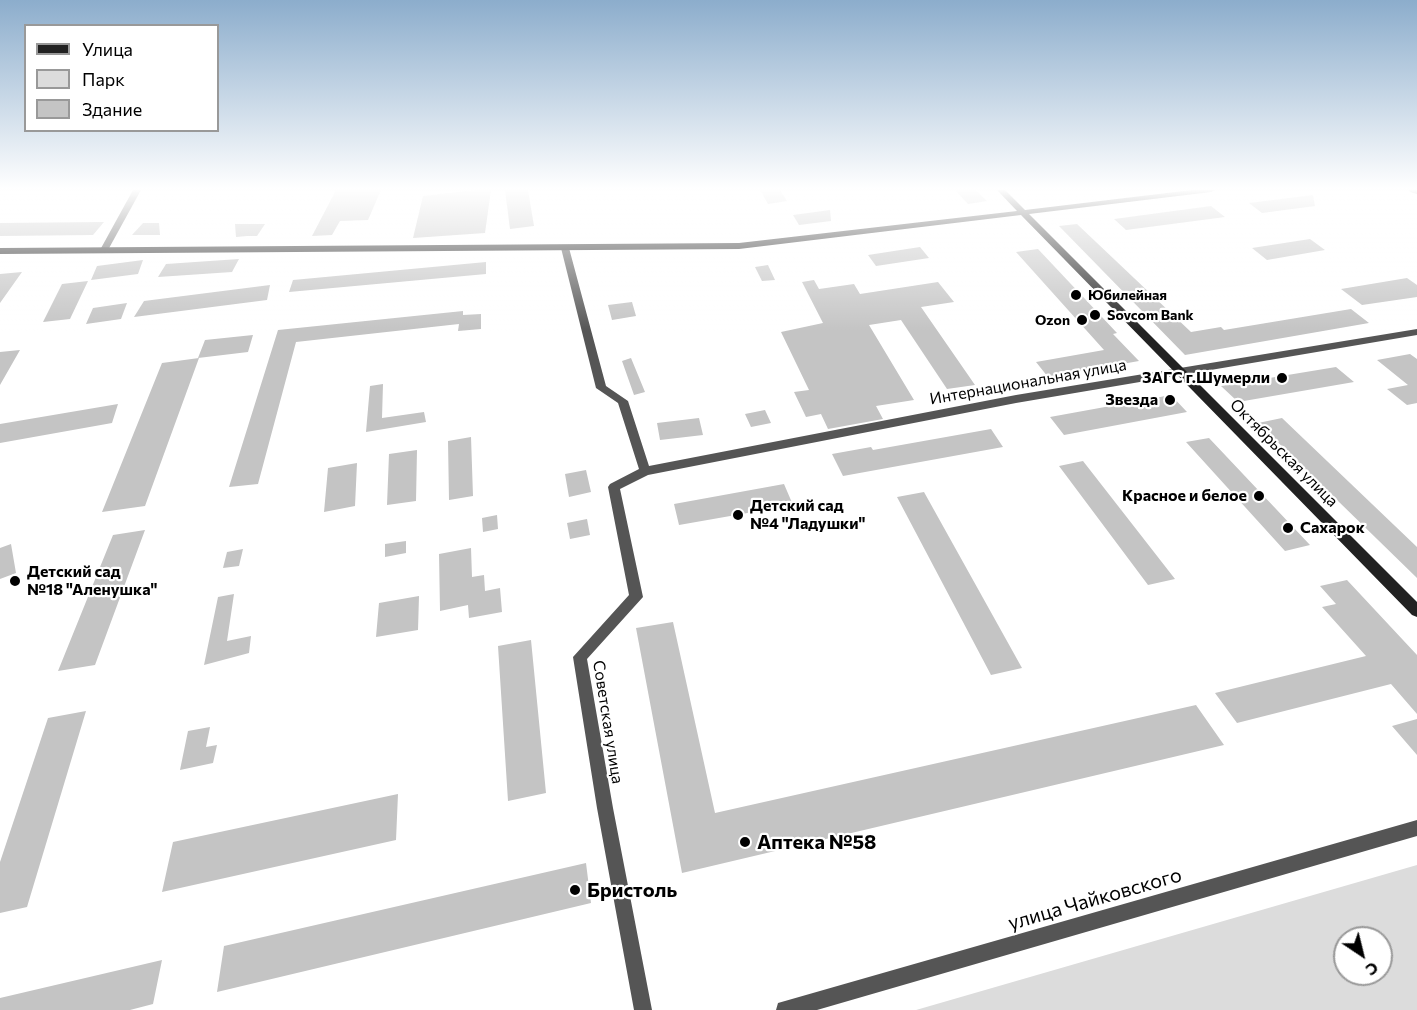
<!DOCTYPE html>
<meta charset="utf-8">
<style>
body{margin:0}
#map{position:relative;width:1417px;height:1010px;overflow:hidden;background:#fff;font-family:Commissioner,sans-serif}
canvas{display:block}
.legend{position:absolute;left:24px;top:24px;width:195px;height:108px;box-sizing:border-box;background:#fff;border:2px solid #999;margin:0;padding:8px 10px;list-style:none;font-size:18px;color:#000}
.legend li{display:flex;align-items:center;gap:12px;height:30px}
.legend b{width:30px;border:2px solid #999}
.north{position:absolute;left:1333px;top:926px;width:60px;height:60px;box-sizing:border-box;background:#fff;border:2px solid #999;border-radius:50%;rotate:145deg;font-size:16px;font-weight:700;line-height:24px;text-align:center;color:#000}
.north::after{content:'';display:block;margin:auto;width:21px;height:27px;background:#000;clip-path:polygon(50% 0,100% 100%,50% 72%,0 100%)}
</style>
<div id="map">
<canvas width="1417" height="1010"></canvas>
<ul class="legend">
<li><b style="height:8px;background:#222"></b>Улица</li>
<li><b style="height:16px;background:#dcdcdc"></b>Парк</li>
<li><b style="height:16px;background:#c4c4c4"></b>Здание</li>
</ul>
<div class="north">С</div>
</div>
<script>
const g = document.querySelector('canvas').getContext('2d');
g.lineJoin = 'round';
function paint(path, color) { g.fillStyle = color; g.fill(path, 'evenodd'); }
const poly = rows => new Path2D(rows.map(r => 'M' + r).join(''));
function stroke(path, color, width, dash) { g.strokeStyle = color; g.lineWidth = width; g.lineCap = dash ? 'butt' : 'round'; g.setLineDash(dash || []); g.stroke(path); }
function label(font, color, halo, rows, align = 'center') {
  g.font = font + ' Commissioner,sans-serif'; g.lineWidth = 4.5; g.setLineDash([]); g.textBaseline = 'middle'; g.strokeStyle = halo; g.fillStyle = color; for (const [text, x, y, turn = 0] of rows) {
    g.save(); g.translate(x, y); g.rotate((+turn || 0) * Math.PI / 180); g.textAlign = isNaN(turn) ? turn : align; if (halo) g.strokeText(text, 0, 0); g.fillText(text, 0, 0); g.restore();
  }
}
const green = poly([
 [1417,865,1417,1010,916,1010],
 [1345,938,1381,938,1381,974,1345,974]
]);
const building = poly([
 [336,190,381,190,368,220,340,221,332,235,312,236],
 [475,190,491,190,485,233,413,238,423,196],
 [505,190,528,190,534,226,510,229],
 [760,190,780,190,787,201,768,204],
 [955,190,976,190,987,201,968,204],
 [1313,195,1315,206,1262,213,1249,203],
 [1211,206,1225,217,1126,230,1114,219],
 [830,210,831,221,799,225,793,215],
 [104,222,93,235,0,236,0,223],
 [143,223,159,223,160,235,132,235],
 [235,224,265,224,257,236,247,236,236,237],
 [1077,224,1191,332,1221,327,1224,330,1351,309,1369,323,1185,355,1059,226],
 [1310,239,1325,250,1267,260,1252,248],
 [920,247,929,258,876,266,868,255],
 [1038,249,1117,333,1113,334,1139,361,1048,377,1036,362,1104,350,1016,252],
 [239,259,232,272,158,277,166,264],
 [143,260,138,274,91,280,97,266],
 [486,262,486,274,289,292,293,280],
 [768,265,775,280,762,281,755,267],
 [22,272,0,303,0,274],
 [1407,278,1417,285,1417,297,1362,305,1341,289],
 [814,280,819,289,854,284,860,294,938,282,954,302,921,307,975,385,947,389,901,320,869,325,914,400,876,406,883,419,828,429,821,414,806,417,794,392,809,390,781,332,823,323,802,282],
 [88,281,70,319,43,322,62,284],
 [270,285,267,300,134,317,144,301],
 [632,302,636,316,612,320,608,305],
 [127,303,121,319,86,324,93,308],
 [463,311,463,315,481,314,481,329,458,331,459,324,296,342,258,484,229,487,278,330],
 [253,335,248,352,198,358,205,340],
 [20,350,0,385,0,352],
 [1410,354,1417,359,1417,403,1407,405,1387,389,1408,385,1377,360],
 [199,358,145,506,102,512,162,363],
 [631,358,645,392,634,395,622,361],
 [1336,367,1354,382,1238,402,1221,386],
 [383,384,382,418,424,412,426,422,366,432,370,386],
 [1171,395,1187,412,1064,435,1050,417],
 [118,404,112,423,0,443,0,424],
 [765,410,771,423,751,427,745,414],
 [699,418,703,435,660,440,657,423],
 [1282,418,1417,547,1417,578,1258,423],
 [991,429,1003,447,843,476,832,454,871,447,873,450],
 [471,437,473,496,449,500,448,441],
 [1209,438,1310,545,1285,551,1186,442],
 [417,450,416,501,387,505,389,454],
 [1083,461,1175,579,1148,585,1059,466],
 [357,463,355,506,324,512,328,468],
 [586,470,591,492,569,497,565,474],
 [784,484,793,505,679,525,674,504],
 [924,492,1022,668,991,675,897,497],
 [497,515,498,529,483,532,482,518],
 [587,519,590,535,570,539,567,523],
 [145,530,95,665,58,671,113,535],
 [406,541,406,553,385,557,385,544],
 [11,544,16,573,0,579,0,548],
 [471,548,472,577,484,575,485,591,500,588,502,612,469,618,468,605,440,611,439,554],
 [243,549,239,566,223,568,227,552],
 [1347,580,1417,655,1417,714,1391,684,1237,723,1215,693,1366,656,1322,607,1336,604,1320,586],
 [234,594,227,641,251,636,249,653,204,665,218,597],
 [419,596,418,630,376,637,379,603],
 [673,622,715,813,1196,705,1224,745,682,873,636,628],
 [531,640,546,793,508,801,498,646],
 [86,711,27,907,0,913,0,862,48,718],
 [1417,719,1417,755,1392,726],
 [210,727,206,747,217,745,213,763,180,770,188,731],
 [398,794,396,840,162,892,173,842],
 [586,863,591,903,217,992,224,946],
 [162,960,153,1004,130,1010,0,1010,0,998]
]);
const minor = poly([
 [133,190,141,190,108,250,101,252,100,250,133,190],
 [565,245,569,248,606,386,628,401,649,466,1016,395,1417,329,1417,335,1016,403,648,475,620,489,643,597,587,659,613,808,652,1010,634,1010,597,808,573,657,629,595,608,487,610,484,639,469,618,403,596,388,561,248,565,245]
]);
const tertiary = poly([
 [1417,820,1417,836,817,1010,776,1010,778,1003,785,1001,1417,820]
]);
const secondary = poly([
 [997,190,1005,190,1025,210,1192,190,1215,190,1211,192,1029,214,1417,602,1417,617,1412,615,1021,215,739,249,0,254,0,248,739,243,1017,211,997,190],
 [1409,190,1417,190,1417,194,1410,192,1409,190]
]);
const markers = [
 [1076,295,6,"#000"],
 [1095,315,6,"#000"],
 [1082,320,6,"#000"],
 [1282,378,6,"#000"],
 [1170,400,6,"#000"],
 [1259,496,6,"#000"],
 [738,515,6,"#000"],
 [1288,528,6,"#000"],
 [15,581,6,"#000"],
 [745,842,6,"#000"],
 [575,890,6,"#000"]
];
const farPoinames = [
 ["Юбилейная",1088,295],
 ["Sovcom Bank",1107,315],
 ["Ozon",1070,320,"right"]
];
const poiNames = [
 ["ЗАГС г.Шумерли",1270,378],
 ["Звезда",1158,400],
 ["Красное и белое",1247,496],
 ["Детский сад",750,506,"left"],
 ["№4 \"Ладушки\"",750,524,"left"],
 ["Сахарок",1300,528,"left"],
 ["Детский сад",27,572,"left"],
 ["№18 \"Аленушка\"",27,590,"left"]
];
const streetNames = [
 ["Интернациональная улица",1028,382,-10],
 ["Октябрьская улица",1284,453,45],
 ["Советская улица",608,722,81]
];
const nearPoinames = [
 ["Аптека №58",757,842],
 ["Бристоль",587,890]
];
const nearStreetnames = [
 ["улица Чайковского",1095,899,-16]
];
paint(green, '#dcdcdc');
paint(building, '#c4c4c4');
paint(minor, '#555');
paint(tertiary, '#555');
paint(secondary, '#222');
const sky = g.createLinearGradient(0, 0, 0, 331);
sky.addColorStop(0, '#8cadcc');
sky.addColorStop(0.57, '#fff');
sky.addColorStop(1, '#ffffff00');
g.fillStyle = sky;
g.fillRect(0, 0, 1417, 331);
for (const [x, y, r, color] of markers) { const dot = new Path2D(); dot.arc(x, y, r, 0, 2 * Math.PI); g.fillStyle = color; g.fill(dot); stroke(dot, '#fff', 2); }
label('bold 14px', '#000', '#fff', farPoinames, 'left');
label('bold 16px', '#000', '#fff', poiNames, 'right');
label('16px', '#000', '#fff', streetNames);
label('bold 20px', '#000', '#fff', nearPoinames, 'left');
label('20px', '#000', '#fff', nearStreetnames);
</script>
